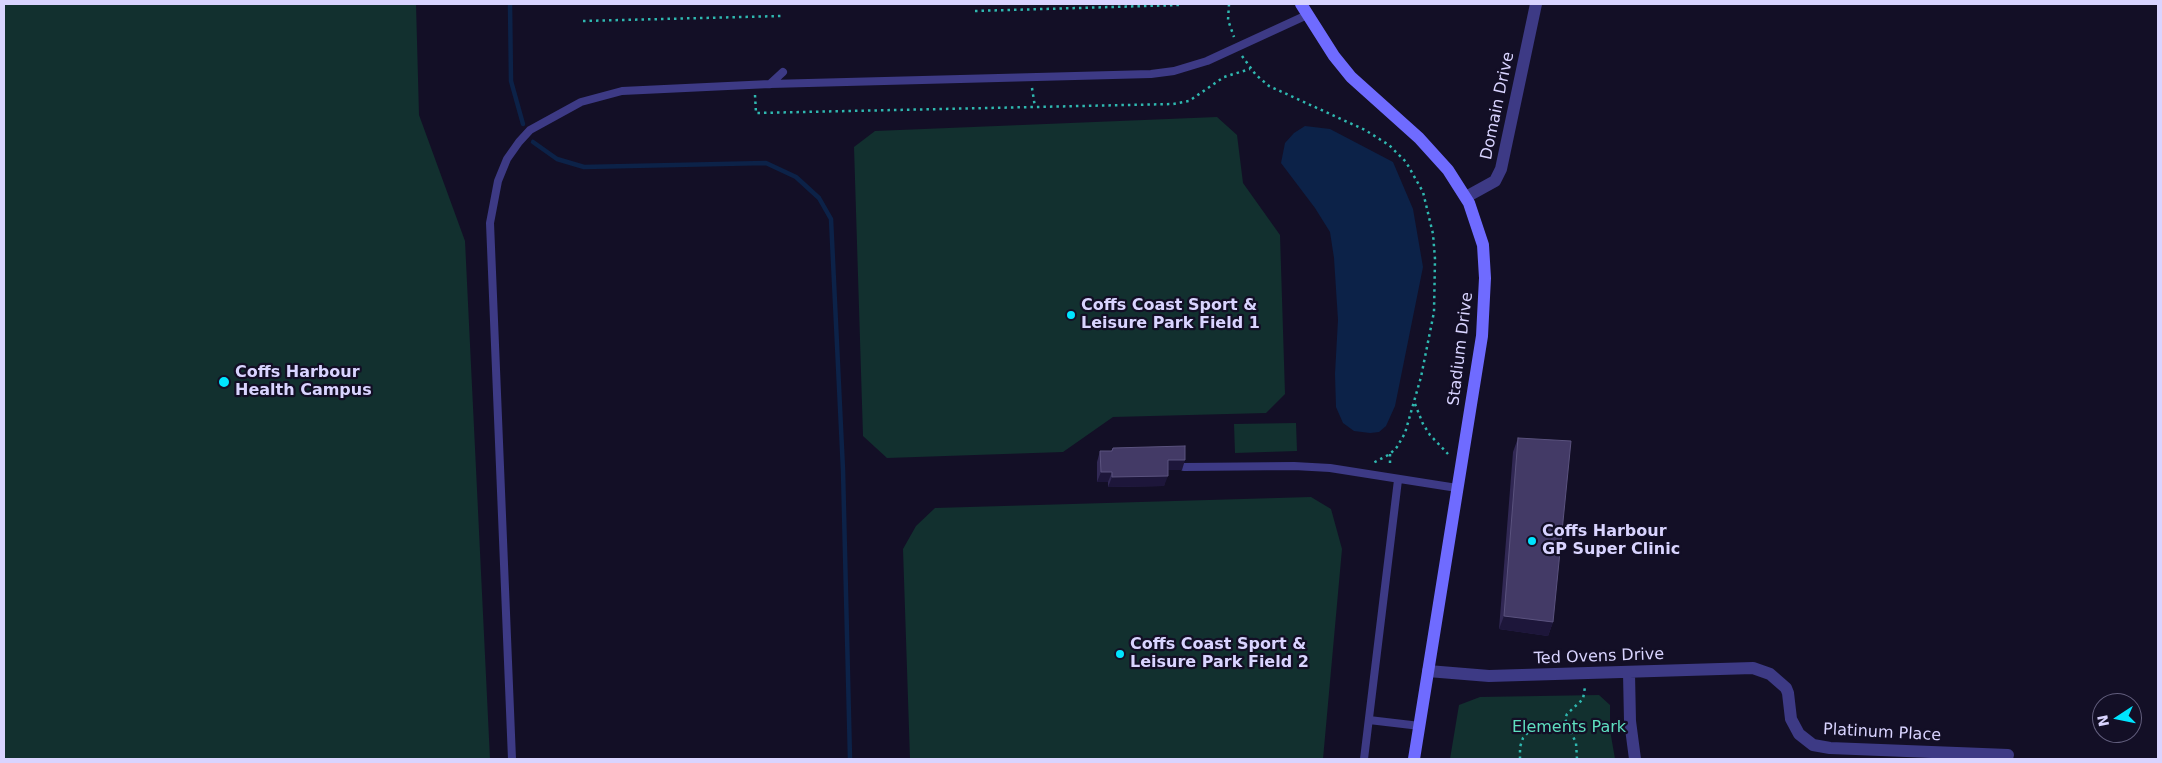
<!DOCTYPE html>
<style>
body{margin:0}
#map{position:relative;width:2162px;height:763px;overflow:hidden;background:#130f26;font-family:"DejaVu Sans",sans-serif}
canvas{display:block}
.frame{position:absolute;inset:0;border:5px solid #d9d4ff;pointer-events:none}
.north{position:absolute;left:2092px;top:693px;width:50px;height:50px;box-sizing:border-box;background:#130f26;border:1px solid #625e7d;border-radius:50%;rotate:259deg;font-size:14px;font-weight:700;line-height:20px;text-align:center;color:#d9d4ff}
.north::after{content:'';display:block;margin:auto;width:18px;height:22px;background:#00e5ff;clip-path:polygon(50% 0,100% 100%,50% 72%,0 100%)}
</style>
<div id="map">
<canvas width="2162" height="763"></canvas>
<div class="frame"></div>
<div class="north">N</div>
</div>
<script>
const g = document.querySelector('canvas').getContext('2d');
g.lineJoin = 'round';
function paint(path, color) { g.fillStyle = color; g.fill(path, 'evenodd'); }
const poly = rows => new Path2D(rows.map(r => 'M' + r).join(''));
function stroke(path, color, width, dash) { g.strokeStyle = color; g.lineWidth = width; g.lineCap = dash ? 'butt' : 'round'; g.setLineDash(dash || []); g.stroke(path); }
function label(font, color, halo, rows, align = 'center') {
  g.font = font + ' "DejaVu Sans",sans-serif'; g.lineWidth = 4.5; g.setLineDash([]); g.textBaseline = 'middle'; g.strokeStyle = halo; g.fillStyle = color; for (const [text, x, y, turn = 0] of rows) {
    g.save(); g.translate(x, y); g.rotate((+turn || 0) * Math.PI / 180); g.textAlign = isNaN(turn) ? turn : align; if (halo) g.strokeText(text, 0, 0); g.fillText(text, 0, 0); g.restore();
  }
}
const green = poly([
 [4,4,416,4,419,115,465,241,490,759,4,759],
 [1217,117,1237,135,1243,183,1280,235,1285,394,1266,413,1113,417,1063,452,887,458,863,436,854,147,875,131],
 [1296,423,1297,451,1235,453,1234,424],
 [1311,497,1331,509,1342,549,1323,759,910,759,903,549,916,526,935,508],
 [1599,695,1610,705,1610,730,1615,759,1450,759,1459,705,1480,697]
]);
const water = poly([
 [1305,126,1330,129,1393,162,1413,209,1423,267,1395,406,1386,426,1379,432,1370,433,1354,431,1343,423,1336,407,1335,374,1338,320,1334,258,1330,232,1315,208,1281,163,1285,143,1294,133]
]);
const stream = poly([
 [510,4,511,81,523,124],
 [533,142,557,159,584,167,766,163,796,177,819,198,831,219,843,470,850,759]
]);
const path = poly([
 [1229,4,1228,20,1234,37],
 [975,11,1180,5],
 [583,21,781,16],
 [1242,56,1256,75,1269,86,1365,130,1389,145,1406,162,1423,192,1433,234,1435,259,1434,312,1421,377,1405,433,1397,447,1390,454,1373,463],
 [1032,88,1035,107],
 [755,95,756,113,1173,104,1189,101,1224,77,1250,69],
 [1415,404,1423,424,1430,435,1448,454],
 [1390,454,1390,467],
 [1520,759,1520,747,1523,738,1532,728,1548,723,1566,723],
 [1577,759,1576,743,1565,719,1567,714,1583,699,1585,687]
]);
const lane = poly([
 [770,84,783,72],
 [1184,467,1294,466,1330,468,1457,488],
 [1369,720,1420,726],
 [512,759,490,223,498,181,507,159,519,142,530,130,581,102,622,91,770,84,1151,74,1174,71,1207,61,1307,15],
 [1364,759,1398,480]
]);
const street = poly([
 [1466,197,1495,181,1501,169,1536,4],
 [1428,671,1489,676,1753,668,1770,674,1786,688,1788,693,1791,719,1799,734,1813,745,1830,748,2008,755],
 [1629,673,1630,721,1635,759]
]);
const secondary = poly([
 [1301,4,1334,56,1351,77,1419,138,1448,170,1469,203,1483,245,1485,278,1482,336,1414,759]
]);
const wall = poly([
 [1518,438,1553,622,1548,636,1499,629,1513,452],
 [1113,448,1182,470,1168,470,1164,486,1108,487,1108,482,1097,482,1097,462,1100,451,1111,451]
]);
const shadedWall = poly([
 [1168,460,1185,460,1182,470,1164,470],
 [1101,472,1112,472,1108,482,1097,482],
 [1168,476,1164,486,1108,487,1112,477],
 [1504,616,1553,622,1548,636,1499,629]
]);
const building = poly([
 [1518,438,1571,441,1553,622,1504,616,1518,438],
 [1185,446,1185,460,1168,460,1168,476,1112,477,1112,472,1101,472,1100,451,1112,451,1113,448,1185,446]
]);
const markers = [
 [1071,315,5,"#00e5ff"],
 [224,382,6,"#00e5ff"],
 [1532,541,5,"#00e5ff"],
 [1120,654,5,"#00e5ff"]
];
const streetNames = [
 ["Domain Drive",1498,106,-78],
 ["Stadium Drive",1461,349,-83],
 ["Ted Ovens Drive",1599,657,-2],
 ["Platinum Place",1882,733,3]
];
const poiNames = [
 ["Coffs Coast Sport &",1081,306],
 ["Leisure Park Field 1",1081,324],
 ["Coffs Harbour",235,373],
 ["Health Campus",235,391],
 ["Coffs Harbour",1542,532],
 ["GP Super Clinic",1542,550],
 ["Coffs Coast Sport &",1130,645],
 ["Leisure Park Field 2",1130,663]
];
const parkNames = [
 ["Elements Park",1569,728]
];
paint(green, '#12302f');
paint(water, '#0c2248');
stroke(stream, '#0c2248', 4.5);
stroke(path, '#2fb8b0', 2.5, [2.5, 4]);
stroke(lane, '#3d3a85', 8);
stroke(street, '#3d3a85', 12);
stroke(secondary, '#6f6bff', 12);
paint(wall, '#312854');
paint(shadedWall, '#1d163a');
paint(building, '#433a66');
stroke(building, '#5a527e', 1);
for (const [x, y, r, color] of markers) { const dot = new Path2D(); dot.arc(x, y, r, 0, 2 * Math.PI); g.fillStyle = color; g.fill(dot); stroke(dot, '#130f26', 2); }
label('16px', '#d9d4ff', '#130f26', streetNames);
label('bold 16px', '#d9d4ff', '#130f26', poiNames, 'left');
label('16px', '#5fe0c0', '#130f26', parkNames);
</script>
